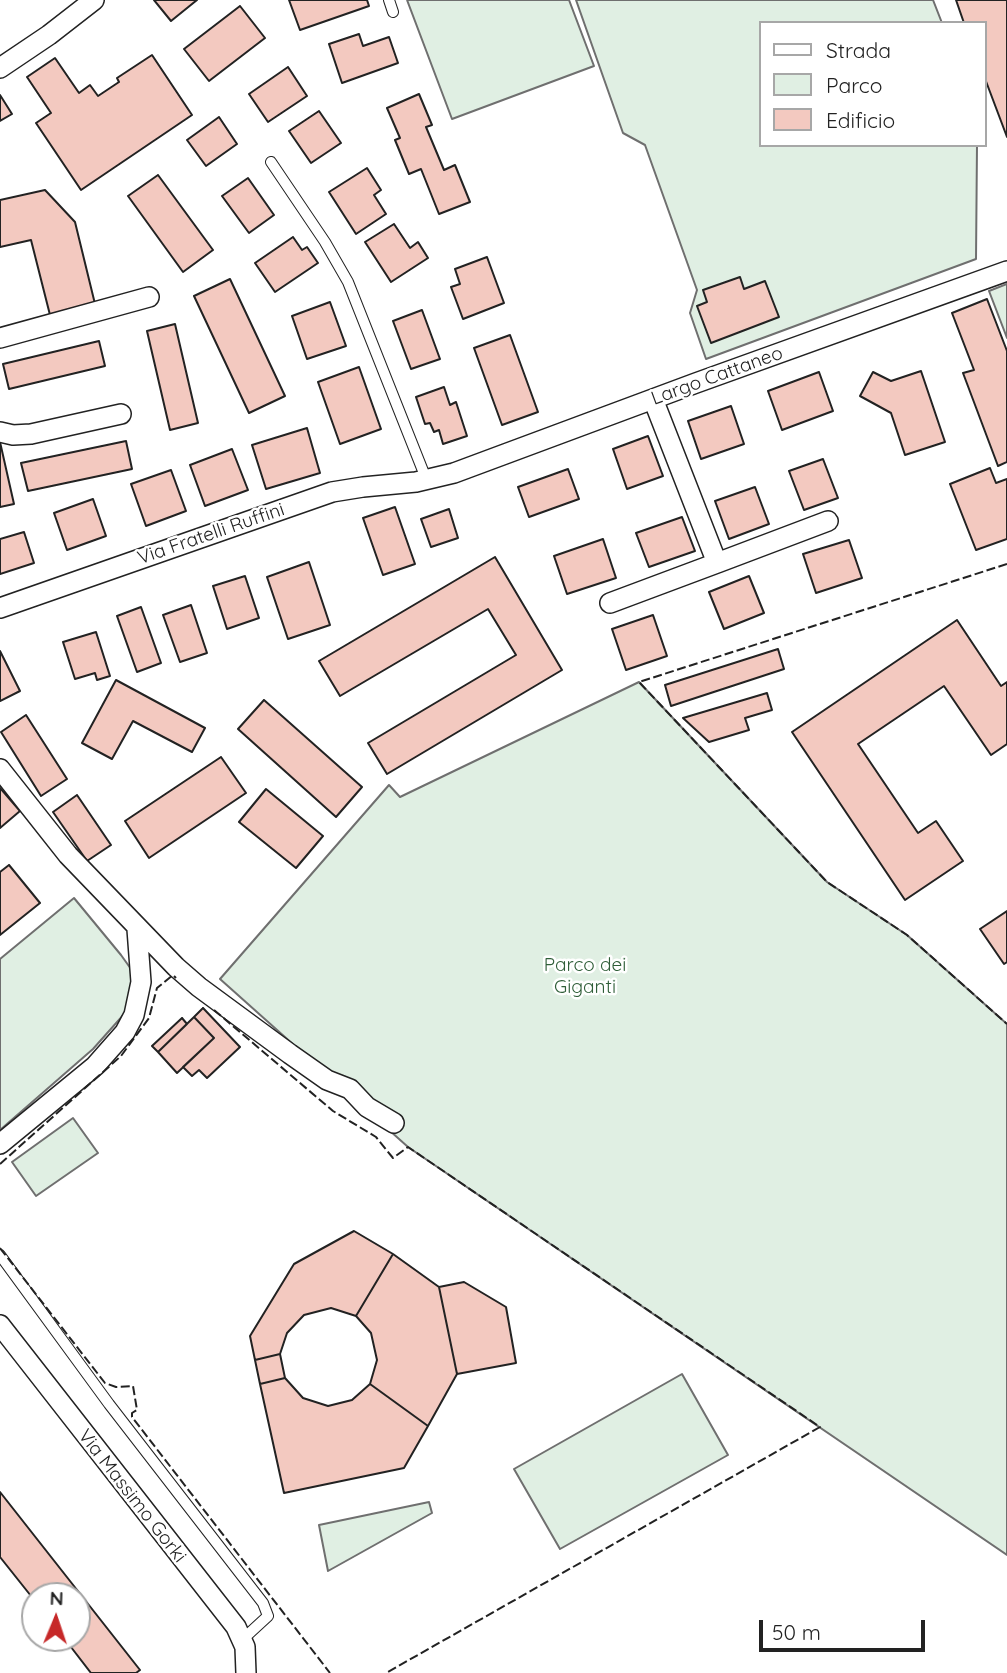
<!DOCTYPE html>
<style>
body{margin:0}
#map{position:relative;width:1007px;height:1673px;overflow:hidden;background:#fff;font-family:Quicksand,sans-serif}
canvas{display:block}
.legend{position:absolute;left:759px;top:21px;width:228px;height:126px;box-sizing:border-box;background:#fff;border:2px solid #a7a7a7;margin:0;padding:9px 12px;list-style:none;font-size:21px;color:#222}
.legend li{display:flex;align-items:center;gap:14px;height:35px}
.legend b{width:35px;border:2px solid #a7a7a7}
.north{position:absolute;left:21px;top:1582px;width:70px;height:70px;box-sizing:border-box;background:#fff;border:2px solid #a7a7a7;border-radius:50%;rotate:2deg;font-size:19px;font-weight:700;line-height:28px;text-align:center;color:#222}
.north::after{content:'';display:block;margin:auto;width:24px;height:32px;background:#c62828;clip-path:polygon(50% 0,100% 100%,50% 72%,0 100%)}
.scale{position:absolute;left:759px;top:1620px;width:166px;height:32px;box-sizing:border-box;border:4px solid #222;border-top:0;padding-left:9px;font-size:21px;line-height:24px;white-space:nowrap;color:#222;-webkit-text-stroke:5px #fff;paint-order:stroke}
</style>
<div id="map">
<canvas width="1007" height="1673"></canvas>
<ul class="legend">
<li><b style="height:9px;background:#fff"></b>Strada</li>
<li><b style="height:19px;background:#e0efe3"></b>Parco</li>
<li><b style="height:19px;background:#f3c9c0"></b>Edificio</li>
</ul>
<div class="north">N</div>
<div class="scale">50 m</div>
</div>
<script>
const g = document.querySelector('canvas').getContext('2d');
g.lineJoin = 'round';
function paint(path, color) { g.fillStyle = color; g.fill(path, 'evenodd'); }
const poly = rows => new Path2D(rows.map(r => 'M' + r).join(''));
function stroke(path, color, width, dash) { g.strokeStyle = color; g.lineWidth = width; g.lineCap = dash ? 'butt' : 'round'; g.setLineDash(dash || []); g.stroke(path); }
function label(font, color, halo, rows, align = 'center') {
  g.font = font + ' Quicksand,sans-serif'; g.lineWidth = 5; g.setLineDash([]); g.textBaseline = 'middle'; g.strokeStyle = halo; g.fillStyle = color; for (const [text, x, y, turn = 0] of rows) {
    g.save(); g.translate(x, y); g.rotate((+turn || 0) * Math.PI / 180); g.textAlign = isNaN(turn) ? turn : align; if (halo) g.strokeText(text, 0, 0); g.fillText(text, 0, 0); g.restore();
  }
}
const green = poly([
 [407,0,569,0,594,66,452,119,407,0],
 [576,0,933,0,942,23,760,23,760,145,977,145,976,259,706,359,690,313,697,290,645,145,623,133,576,0],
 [1007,284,1007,338,989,291,1007,284],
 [639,682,827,882,907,935,1007,1024,1007,1555,408,1147,220,979,389,785,400,797,639,682],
 [74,898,121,955,131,969,133,984,126,1012,93,1049,0,1130,0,959,74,898],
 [73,1118,98,1153,36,1196,12,1162,73,1118],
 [682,1374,728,1455,560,1549,514,1469,682,1374],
 [429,1502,432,1513,328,1571,319,1525,429,1502]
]);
const building = poly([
 [154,0,197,0,171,21,154,0],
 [289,0,367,0,369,6,300,30,289,0],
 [956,0,1007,0,1007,137,984,76,984,23,964,23,956,0],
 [240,6,265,38,209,81,184,49,240,6],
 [359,34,363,46,389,37,398,63,342,83,329,44,359,34],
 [152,55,192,115,81,190,36,123,51,113,27,77,55,58,79,93,90,85,98,96,119,82,117,78,152,55],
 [288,67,307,96,268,122,249,94,288,67],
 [419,94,432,125,426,127,444,170,455,165,470,202,439,214,421,169,409,174,395,140,400,138,387,108,419,94],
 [0,95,12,114,0,121,0,95],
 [319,111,341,143,311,163,289,131,319,111],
 [219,117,237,144,206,166,187,140,219,117],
 [367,168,381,190,374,195,386,214,356,234,329,192,367,168],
 [158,175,213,250,183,272,128,196,158,175],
 [248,178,274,215,249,233,222,196,248,178],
 [45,190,75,222,95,304,50,315,31,240,0,247,0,200,45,190],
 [394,224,410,248,418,242,428,258,391,282,365,242,394,224],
 [293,237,302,250,307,247,318,263,275,292,255,263,293,237],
 [487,257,504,303,463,319,451,287,460,284,455,269,487,257],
 [740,277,744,289,765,281,779,317,711,343,697,306,707,302,703,290,740,277],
 [230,279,285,396,249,413,194,296,230,279],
 [987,299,1007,351,1007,462,998,466,963,373,974,370,952,313,987,299],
 [330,302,346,346,307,359,292,316,330,302],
 [422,310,440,359,411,369,393,321,422,310],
 [175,324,198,423,170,430,147,331,175,324],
 [510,335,538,412,502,425,474,348,510,335],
 [99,341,105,366,9,389,3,364,99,341],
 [359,367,381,429,340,444,318,382,359,367],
 [921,371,945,442,905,455,891,413,860,396,873,372,891,381,921,371],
 [819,372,833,411,782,430,768,391,819,372],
 [444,387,450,405,456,402,467,436,443,444,439,430,434,432,430,423,425,424,416,397,444,387],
 [731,406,744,444,701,459,688,421,731,406],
 [307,428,320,473,266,489,252,445,307,428],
 [648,436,663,476,627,489,613,449,648,436],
 [126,441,132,469,28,491,21,463,126,441],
 [0,442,14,504,0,507,0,442],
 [232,449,248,490,205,506,190,465,232,449],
 [823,459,838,498,804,510,789,471,823,459],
 [990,468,996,483,1007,479,1007,539,976,550,950,484,990,468],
 [568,469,579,499,529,517,518,487,568,469],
 [171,470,186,511,146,526,131,484,171,470],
 [755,487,769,524,729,539,715,501,755,487],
 [93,499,106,536,67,550,54,513,93,499],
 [395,507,415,564,383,575,363,518,395,507],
 [449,509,458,538,431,547,421,519,449,509],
 [682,517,695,551,649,567,636,533,682,517],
 [24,532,34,563,0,574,0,539,24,532],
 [603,539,616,578,567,594,554,556,603,539],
 [849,540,862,578,816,593,803,554,849,540],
 [495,557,562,670,387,774,368,743,516,655,488,609,340,696,319,661,495,557],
 [309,562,330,625,288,639,267,577,309,562],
 [245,576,259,618,227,629,213,586,245,576],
 [749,576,764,613,724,629,709,592,749,576],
 [191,605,207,653,180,662,163,615,191,605],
 [141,607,161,663,137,672,117,616,141,607],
 [653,615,667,656,626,670,612,629,653,615],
 [957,620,1001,686,1007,682,1007,744,991,755,944,686,858,744,918,833,936,821,963,861,905,900,792,732,957,620],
 [96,632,110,676,97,680,95,673,75,679,63,642,96,632],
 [778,649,784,669,671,706,665,685,778,649],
 [0,651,20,691,0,701,0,651],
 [116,680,205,728,192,752,133,721,112,759,82,743,116,680],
 [767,693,772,710,745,718,749,730,709,742,683,718,767,693],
 [264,700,362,787,336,817,238,729,264,700],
 [26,715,67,779,41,796,1,732,26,715],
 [221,757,246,793,149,858,125,821,221,757],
 [0,788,20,811,0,828,0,788],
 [266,789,323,836,296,868,239,822,266,789],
 [77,795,111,845,87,861,53,812,77,795],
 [9,865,40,903,0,935,0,872,9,865],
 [1007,911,1007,962,1004,964,980,929,1007,911],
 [203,1008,240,1047,207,1078,199,1070,192,1076,183,1067,214,1038,194,1017,203,1008],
 [194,1017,214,1038,177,1073,158,1052,194,1017],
 [182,1018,187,1024,158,1052,152,1046,182,1018],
 [354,1231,393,1254,356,1316,331,1308,304,1315,287,1333,280,1354,255,1360,250,1336,294,1264,354,1231],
 [393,1254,439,1287,457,1374,428,1426,370,1384,377,1360,371,1333,356,1316,393,1254],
 [464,1282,506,1307,516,1363,457,1374,439,1287,464,1282],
 [280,1354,285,1378,260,1384,255,1360,280,1354],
 [285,1378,303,1398,328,1406,352,1400,370,1384,428,1426,404,1468,284,1493,260,1384,285,1378],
 [0,1492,140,1670,136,1673,91,1673,64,1638,77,1638,77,1596,35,1596,35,1601,0,1557,0,1492]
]);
const lane = poly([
 [389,0,393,12],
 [271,162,325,242,348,282,427,481],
 [0,1255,109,1404,263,1603,268,1616,243,1639]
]);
const street = poly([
 [0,68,49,35,94,0],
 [0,338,149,297],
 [653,399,717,563,828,521],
 [0,432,13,435,31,434,121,414],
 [610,603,717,563],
 [0,608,332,492,363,487,416,482,454,473,696,383,1007,271],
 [0,769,68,855,176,967,199,987,290,1054,327,1080,350,1089,367,1107,394,1123],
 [0,1144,95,1066,125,1032,134,1015,141,982,137,929],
 [0,1325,236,1627,245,1647,246,1673]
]);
const fence = poly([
 [1007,564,639,682,827,882,907,935,1007,1024],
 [214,1010,333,1111,376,1137,393,1158,408,1147,820,1427,386,1673],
 [0,1164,121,1056,149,1018,157,988,173,975,176,978],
 [0,1248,105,1383,116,1387,133,1386,137,1410,132,1413,132,1417,330,1673]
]);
const streetNames = [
 ["Largo Cattaneo",717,376,-20],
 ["Via Fratelli Ruffini",211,534,-19],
 ["Via Massimo Gorki",132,1496,52]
];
const parkNames = [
 ["Parco dei",585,965],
 ["Giganti",585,987]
];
paint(green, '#e0efe3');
stroke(green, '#6f6f6f', 2);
paint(building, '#f3c9c0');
stroke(building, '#222', 2);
stroke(lane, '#222', 12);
stroke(street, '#222', 22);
stroke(lane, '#fff', 10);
stroke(street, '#fff', 19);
stroke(fence, '#222', 2, [9, 3.5]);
label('19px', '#222', '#fff', streetNames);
label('19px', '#2f5e38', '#fff', parkNames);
</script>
